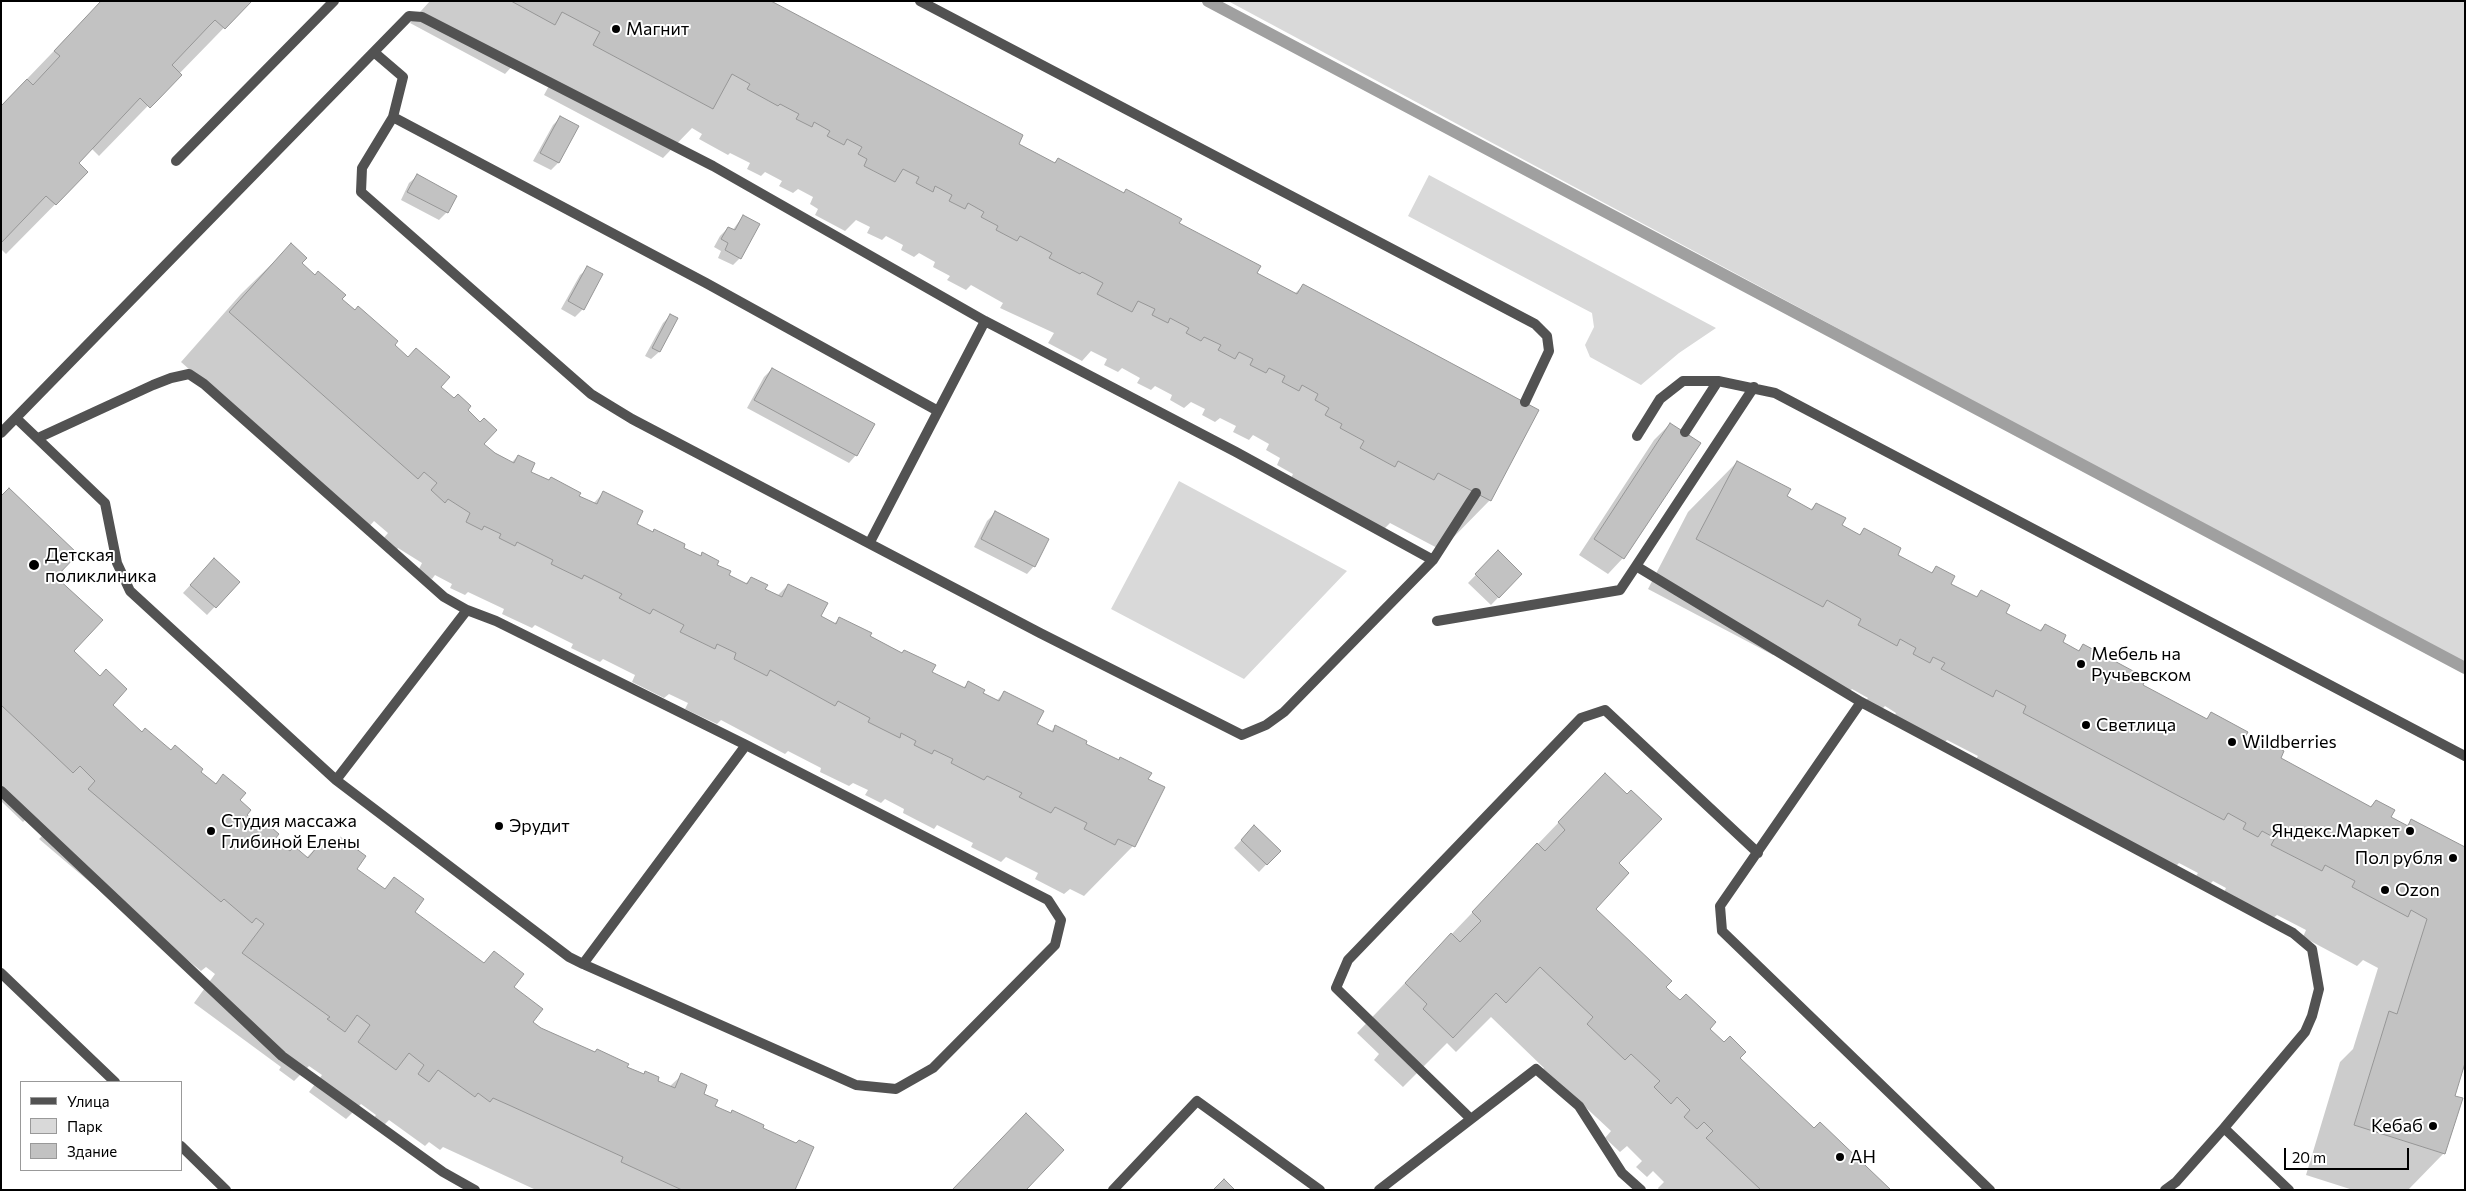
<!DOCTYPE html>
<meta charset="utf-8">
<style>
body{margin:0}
#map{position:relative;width:2466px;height:1191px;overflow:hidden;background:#fff;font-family:Commissioner,sans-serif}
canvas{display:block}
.frame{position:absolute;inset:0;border:2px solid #000;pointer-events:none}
.legend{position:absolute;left:20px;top:1081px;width:162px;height:90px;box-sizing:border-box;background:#fff;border:1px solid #999;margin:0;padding:6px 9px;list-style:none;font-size:15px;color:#000}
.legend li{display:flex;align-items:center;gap:10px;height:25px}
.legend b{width:25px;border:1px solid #999}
.scale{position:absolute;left:2284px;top:1148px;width:125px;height:22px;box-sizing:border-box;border:2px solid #000;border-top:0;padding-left:6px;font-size:15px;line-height:18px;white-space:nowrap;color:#000;-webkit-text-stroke:4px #fff;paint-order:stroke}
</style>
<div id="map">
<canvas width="2466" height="1191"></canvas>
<div class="frame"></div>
<ul class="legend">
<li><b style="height:6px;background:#525252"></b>Улица</li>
<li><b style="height:14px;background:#d9d9d9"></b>Парк</li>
<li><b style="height:14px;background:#c2c2c2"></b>Здание</li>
</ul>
<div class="scale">20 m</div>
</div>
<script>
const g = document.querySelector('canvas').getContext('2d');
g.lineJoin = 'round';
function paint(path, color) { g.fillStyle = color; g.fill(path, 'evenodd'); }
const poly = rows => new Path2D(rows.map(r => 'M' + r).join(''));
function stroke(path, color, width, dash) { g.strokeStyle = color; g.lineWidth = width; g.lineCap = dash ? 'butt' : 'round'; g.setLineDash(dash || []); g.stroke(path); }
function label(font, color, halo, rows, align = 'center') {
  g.font = font + ' Commissioner,sans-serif'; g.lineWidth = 4; g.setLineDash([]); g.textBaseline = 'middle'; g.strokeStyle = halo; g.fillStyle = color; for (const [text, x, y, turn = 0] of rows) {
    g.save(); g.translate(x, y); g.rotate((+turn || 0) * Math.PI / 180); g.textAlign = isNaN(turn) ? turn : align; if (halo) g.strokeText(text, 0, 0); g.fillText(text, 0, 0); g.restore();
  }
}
const green = poly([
 [1228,1,2465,1,2465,665],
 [1429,175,1716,328,1679,353,1641,385,1590,357,1585,345,1594,327,1592,313,1408,216],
 [1179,481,1347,571,1244,679,1111,609]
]);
const shadow = poly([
 [102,1,250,1,99,156,91,148,77,163,87,172,6,254,1,249,1,106],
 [430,1,770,1,1053,164,1058,159,1123,193,1126,191,1256,274,1294,294,1303,286,1490,500,1441,550,1390,523,1384,529,1291,478,1293,474,1277,465,1280,458,1266,450,1269,444,1253,435,1249,440,1233,432,1236,426,1220,418,1215,422,1202,415,1205,409,1191,402,1184,408,1170,400,1172,395,1155,386,1151,390,1137,383,1140,378,1122,368,1118,372,1104,365,1107,359,1091,351,1082,361,1048,343,1054,333,1000,308,1003,303,971,285,966,290,947,280,950,276,933,267,935,262,919,253,914,257,901,250,903,245,886,236,882,240,867,233,870,227,856,220,845,231,815,215,818,209,810,204,813,197,798,189,793,193,779,186,782,181,765,172,761,176,747,169,750,163,730,153,728,155,699,139,702,134,692,128,663,158,544,95,551,82,515,63,505,74,410,23],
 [561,117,558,163,551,170,533,161,553,125],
 [417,176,455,196,447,212,439,220,401,200,409,183],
 [743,216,740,258,733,265,718,258,721,251,714,247,720,236,728,228,732,231],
 [291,245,300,263,466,410,482,444,494,454,511,463,518,456,529,472,593,504,603,493,635,525,651,533,654,530,699,557,702,554,727,575,745,584,751,578,764,589,777,596,788,585,819,617,834,624,839,618,930,672,963,688,968,683,981,693,996,701,1004,693,1035,724,1050,732,1056,726,1084,745,1117,761,1120,758,1147,780,1133,846,1084,896,1070,889,1064,894,1035,879,1038,873,1006,857,1001,862,971,847,973,843,937,825,934,829,903,813,904,809,885,799,881,803,865,795,868,790,853,783,849,786,820,772,821,768,788,751,785,754,721,720,717,724,685,709,688,703,669,694,664,698,632,682,635,675,603,659,600,662,571,648,573,644,535,625,532,628,502,614,504,609,468,592,465,595,450,588,452,584,435,575,432,579,418,571,422,563,398,548,395,552,382,540,388,533,374,521,368,528,181,362,241,294],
 [588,268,583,309,575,317,561,309,580,275],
 [671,315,677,318,659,352,651,359,645,356,663,323],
 [772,369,856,455,849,463,747,408,764,377],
 [1670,424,1623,558,1608,574,1579,555,1654,440],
 [1737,462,1785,497,1810,510,1816,504,1840,526,1858,536,1864,530,1896,555,1930,574,1936,568,1950,584,1975,598,1981,592,2005,613,2039,631,2045,625,2061,643,2077,652,2083,646,2141,686,2205,720,2211,714,2243,739,2260,749,2266,743,2279,759,2370,807,2376,801,2389,817,2406,826,2412,820,2465,848,2465,1068,2461,1072,2453,1097,2444,1153,2408,1190,2353,1190,2306,1175,2340,1062,2353,1049,2378,968,2363,960,2357,966,2303,937,2306,930,2277,915,2271,920,2223,894,2226,888,2213,881,2208,886,2194,879,2198,873,2179,863,2174,868,1974,762,1978,756,1947,740,1942,745,1893,719,1896,713,1885,706,1879,712,1864,704,1868,698,1852,689,1846,694,1778,650,1773,655,1648,589,1688,512],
 [1,497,54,577,72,651,111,705,142,733,215,784,223,776,246,815,289,852,306,858,321,843,329,849,340,838,355,869,384,890,395,879,413,912,483,964,494,953,532,1022,540,1029,643,1075,645,1072,669,1087,682,1075,713,1107,761,1129,794,1190,536,1190,443,1147,440,1150,429,1142,425,1146,389,1120,378,1131,369,1124,376,1115,361,1104,346,1119,309,1092,322,1075,309,1066,294,1081,279,1070,281,1067,194,1003,215,974,206,967,201,971,173,948,171,951,39,839,47,831,30,815,23,822,1,801],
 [995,513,1034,566,1027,574,974,547,987,521],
 [1498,552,1521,574,1491,605,1468,583],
 [206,568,238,582,207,615,183,593],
 [1605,774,1617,863,1595,909,1664,987,1814,1130,1889,1190,1659,1190,1658,1188,1664,1182,1653,1171,1647,1177,1636,1167,1642,1161,1627,1146,1620,1152,1605,1138,1611,1131,1581,1103,1538,1074,1544,1068,1491,1017,1456,1052,1447,1043,1403,1087,1374,1060,1379,1054,1357,1033],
 [1247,834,1279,851,1259,872,1234,848]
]);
const stream = poly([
 [1208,1,2465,668]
]);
const building = poly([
 [101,1,252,1,225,29,215,20,209,26,172,65,182,75,157,101,150,108,140,98,79,163,88,172,56,205,46,196,1,243,1,106,27,79,33,85,60,56,54,51,101,1],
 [511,1,771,1,1023,135,1019,144,1055,163,1058,158,1124,193,1126,189,1182,219,1179,223,1261,266,1257,273,1297,294,1303,284,1539,410,1491,501,1438,473,1434,480,1398,461,1395,467,1360,448,1364,441,1340,428,1342,424,1325,415,1329,408,1315,400,1318,394,1302,385,1299,391,1282,382,1285,376,1269,368,1266,373,1250,365,1253,359,1239,352,1235,359,1218,350,1221,345,1204,337,1201,341,1186,333,1189,328,1170,318,1168,323,1152,315,1155,309,1138,301,1132,312,1097,294,1103,283,1082,272,1080,274,1049,258,1052,253,1020,236,1017,241,996,230,998,226,981,217,984,212,968,203,965,209,949,201,952,195,935,186,933,192,916,183,919,177,903,169,895,182,864,166,867,159,858,154,862,147,847,139,844,145,827,136,830,131,814,122,812,127,796,119,799,114,780,104,778,106,747,89,750,84,732,74,713,109,593,45,600,32,562,12,555,25,511,1],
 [560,116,579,126,559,163,540,153,560,116],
 [417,174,457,196,448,213,407,192,417,174],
 [743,215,760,224,741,259,725,250,728,243,721,239,728,227,735,230,743,215],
 [291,243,307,258,302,263,315,275,318,271,346,295,342,299,355,310,358,306,398,341,395,345,408,357,416,348,450,377,441,387,454,398,458,394,471,406,468,410,480,422,484,418,497,430,484,444,495,453,514,463,518,455,535,463,531,472,549,480,551,477,581,493,579,496,597,504,603,491,643,511,637,524,653,532,654,529,685,544,684,548,701,556,702,552,719,561,717,565,731,571,729,575,747,584,751,577,768,585,765,589,782,597,788,584,828,603,821,616,836,624,839,617,872,633,870,636,902,653,904,650,936,665,932,672,965,688,968,681,985,690,983,693,999,701,1004,691,1044,711,1037,724,1053,732,1055,725,1087,741,1086,744,1119,760,1120,757,1152,773,1148,779,1165,787,1135,847,1118,839,1115,845,1084,829,1087,823,1055,807,1051,813,1019,797,1022,793,987,776,984,780,951,763,953,759,934,750,932,754,914,745,916,741,901,733,900,738,868,722,870,718,838,701,835,706,770,670,767,676,734,659,736,653,717,644,715,649,680,632,684,625,653,609,650,614,619,598,622,594,584,575,582,579,551,564,553,560,517,542,515,546,499,538,501,534,484,526,482,530,466,522,470,513,448,499,445,503,431,490,437,483,424,472,418,479,229,312,291,243],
 [587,266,603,274,584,310,568,301,587,266],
 [670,314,678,318,660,352,652,348,670,314],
 [772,368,875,424,857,456,754,400,772,368],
 [1670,423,1701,443,1624,559,1594,539,1670,423],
 [1737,461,1791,489,1787,496,1812,510,1816,503,1846,518,1842,525,1860,535,1864,528,1901,548,1898,555,1932,573,1936,566,1955,576,1951,584,1977,597,1981,590,2010,605,2006,613,2041,631,2045,624,2066,635,2063,642,2079,651,2083,644,2146,678,2143,685,2207,719,2211,712,2248,732,2244,739,2262,748,2266,741,2284,751,2281,758,2371,807,2376,800,2395,810,2391,817,2408,826,2411,819,2465,847,2465,1063,2455,1096,2463,1098,2445,1154,2354,1125,2389,1011,2397,1014,2427,919,2411,910,2408,917,2352,887,2355,881,2325,865,2322,871,2271,845,2275,838,2262,831,2258,837,2243,829,2246,823,2228,813,2224,820,2158,785,2023,713,2026,706,1996,690,1993,697,1941,669,1945,663,1933,657,1930,663,1913,654,1916,648,1900,639,1897,646,1877,635,1858,625,1861,619,1827,600,1823,607,1696,539,1737,461],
 [9,488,78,554,56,577,103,620,74,651,100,676,106,669,127,689,113,705,142,732,145,728,171,750,175,745,203,769,201,772,216,784,223,774,246,793,240,800,251,810,247,815,261,827,265,822,279,834,275,839,290,851,294,846,308,858,321,842,331,849,340,837,366,856,357,869,385,889,394,877,424,899,415,912,484,963,494,951,524,974,514,987,543,1009,533,1022,541,1028,595,1052,597,1049,629,1064,627,1067,644,1074,645,1071,659,1077,658,1081,675,1088,681,1073,707,1085,704,1094,718,1100,715,1106,731,1113,732,1110,764,1125,763,1128,796,1143,799,1140,814,1147,795,1190,682,1190,621,1162,623,1157,511,1106,493,1098,490,1102,478,1093,475,1097,438,1070,429,1082,418,1074,424,1065,409,1053,396,1070,358,1042,370,1025,357,1015,345,1032,327,1019,330,1017,242,953,264,924,256,918,252,923,224,899,221,902,88,789,95,781,80,766,73,773,1,705,1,496,9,488],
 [995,511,1049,539,1035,567,981,539,995,511],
 [1498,550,1522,574,1499,598,1475,574,1498,550],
 [214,558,240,582,216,608,190,585,214,558],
 [1605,773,1627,794,1631,790,1662,819,1619,863,1629,873,1596,909,1672,981,1666,987,1672,993,1680,1000,1686,994,1716,1022,1710,1029,1724,1042,1730,1036,1746,1052,1740,1058,1814,1128,1820,1122,1891,1190,1761,1190,1706,1138,1713,1131,1704,1122,1697,1129,1684,1117,1690,1110,1677,1097,1671,1104,1654,1087,1660,1081,1631,1054,1625,1060,1587,1024,1593,1017,1540,967,1506,1003,1496,993,1453,1038,1423,1009,1427,1004,1405,983,1451,933,1460,942,1481,921,1472,912,1537,843,1545,851,1565,830,1558,822,1605,773],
 [1254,825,1281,851,1267,865,1241,840,1254,825],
 [1026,1113,1064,1150,1026,1190,952,1190,1026,1113],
 [1224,1179,1235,1190,1213,1190,1224,1179]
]);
const service = poly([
 [920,1,1535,324,1547,336,1549,351,1525,402],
 [375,53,403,77,393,117,362,168,361,192,591,394,632,419,1040,633,1242,735,1266,725,1284,712,1433,560,1476,493],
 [393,117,706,283,938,411],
 [176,161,334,1],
 [16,418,105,503,117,563,130,591,336,780],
 [1685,432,1718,381],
 [1,433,409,16,422,17,713,166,985,321,1236,452,1433,560],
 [1637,436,1660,399,1683,381,1718,381,1775,393,2465,756],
 [38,438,153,385,171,378,189,374,204,384,444,597,467,610],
 [870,542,985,321],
 [1636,566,1754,387],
 [1437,621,1620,590,1636,566,1861,702,2293,933,2312,949,2319,989,2312,1016,2305,1032,2224,1128,2176,1182,2165,1190],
 [1861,702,1720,906,1722,931,1990,1190],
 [1,791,282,1056,443,1172,475,1190],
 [583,964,856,1085,896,1089,933,1068,1055,945,1061,920,1048,900,746,745,496,621,467,610,336,780,569,957,583,964,746,745],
 [1471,1119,1336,988,1348,960,1581,718,1605,710,1758,853],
 [2224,1128,2289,1190],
 [1113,1190,1197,1101,1320,1190],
 [1379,1190,1536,1069,1579,1106,1622,1173,1641,1190]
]);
const minor = poly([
 [1,973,115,1082],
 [181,1146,226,1190]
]);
const markers = [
 [616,29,5,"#000"],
 [34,565,6,"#000"],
 [2081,664,5,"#000"],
 [2086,725,5,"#000"],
 [2232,742,5,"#000"],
 [499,826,5,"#000"],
 [211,831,5,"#000"],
 [2410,831,5,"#000"],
 [2453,858,5,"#000"],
 [2385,890,5,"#000"],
 [2433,1126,5,"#000"],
 [1840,1157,5,"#000"]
];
const poiNames = [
 ["Магнит",626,29],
 ["Детская",45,555],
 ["поликлиника",45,576],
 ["Мебель на",2091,654],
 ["Ручьевском",2091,675],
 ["Светлица",2096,725],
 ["Wildberries",2242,742],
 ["Студия массажа",221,821],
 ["Глибиной Елены",221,842],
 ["Эрудит",509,826],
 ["Яндекс.Маркет",2400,831,"right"],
 ["Пол рубля",2443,858,"right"],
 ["Ozon",2395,890],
 ["Кебаб",2423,1126,"right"],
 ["АН",1850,1157]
];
paint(green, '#d9d9d9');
paint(shadow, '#0003');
stroke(stream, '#a0a0a0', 12);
paint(building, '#c2c2c2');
stroke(building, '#969696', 1);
stroke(service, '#525252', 10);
stroke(minor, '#525252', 10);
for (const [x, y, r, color] of markers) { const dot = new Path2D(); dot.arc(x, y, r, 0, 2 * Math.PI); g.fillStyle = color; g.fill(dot); stroke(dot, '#fff', 2); }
label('18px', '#000', '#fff', poiNames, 'left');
</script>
